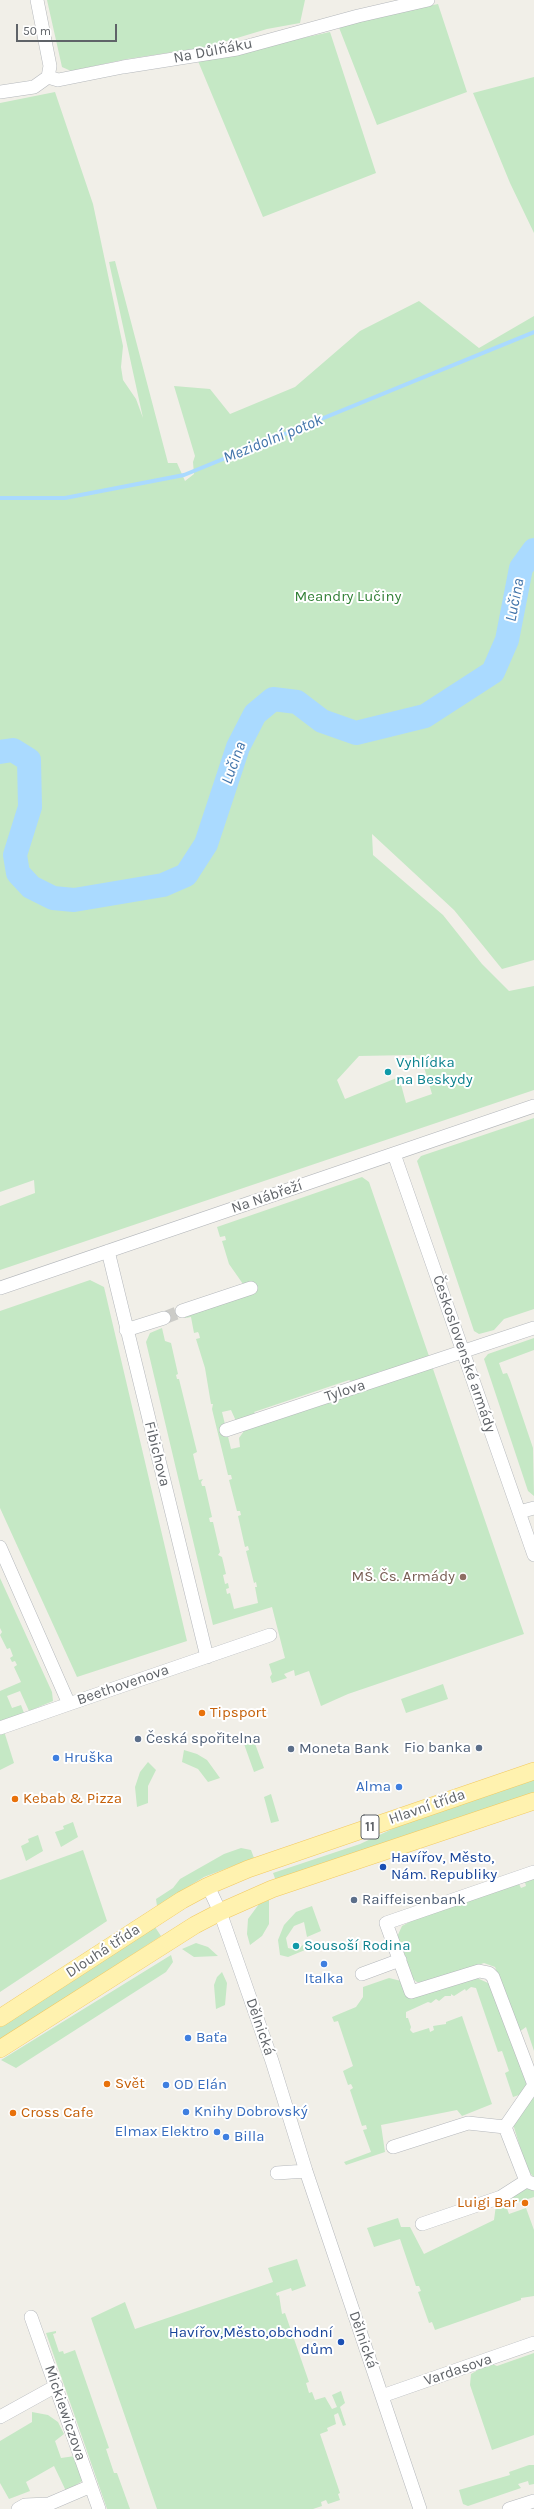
<!DOCTYPE html>
<meta charset="utf-8">
<style>
body{margin:0}
#map{position:relative;width:534px;height:2509px;overflow:hidden;background:#f1efe8;font-family:Karla,sans-serif}
canvas{display:block}
.scale{position:absolute;left:16px;top:24px;width:101px;height:18px;box-sizing:border-box;border:2px solid #5f6368;border-top:0;padding-left:5px;font-size:12px;line-height:14px;white-space:nowrap;color:#5f6368;-webkit-text-stroke:3px #fff;paint-order:stroke}
</style>
<div id="map">
<canvas width="534" height="2509"></canvas>
<div class="scale">50 m</div>
</div>
<script>
const g = document.querySelector('canvas').getContext('2d');
g.lineJoin = 'round';
function paint(path, color) { g.fillStyle = color; g.fill(path, 'evenodd'); }
const poly = rows => new Path2D(rows.map(r => 'M' + r).join(''));
function stroke(path, color, width, dash) { g.strokeStyle = color; g.lineWidth = width; g.lineCap = dash ? 'butt' : 'round'; g.setLineDash(dash || []); g.stroke(path); }
function label(font, color, halo, rows, align = 'center') {
  g.font = font + ' Karla,sans-serif'; g.lineWidth = 4; g.setLineDash([]); g.textBaseline = 'middle'; g.strokeStyle = halo; g.fillStyle = color; for (const [text, x, y, turn = 0] of rows) {
    g.save(); g.translate(x, y); g.rotate((+turn || 0) * Math.PI / 180); g.textAlign = isNaN(turn) ? turn : align; if (halo) g.strokeText(text, 0, 0); g.fillText(text, 0, 0); g.restore();
  }
}
const green = poly([
 [47,0,305,0,300,23,267,29,207,47,127,59,71,71,62,67],
 [438,4,467,92,377,125,338,25],
 [330,32,376,173,263,217,198,61],
 [534,77,534,233,510,183,473,93],
 [55,92,93,204,123,346,121,367,123,380,136,399,143,418,109,262,115,261,168,463,177,463,185,481,194,474,193,462,195,456,174,386,210,389,230,414,295,387,360,331,419,301,479,348,534,316,534,960,502,969,454,910,372,834,373,855,443,915,482,964,509,991,534,986,534,1090,0,1270,0,1206,35,1193,34,1180,0,1192,0,103],
 [411,1055,416,1069,424,1067,432,1094,406,1103,399,1077,345,1099,337,1080,359,1056],
 [534,1118,534,1309,504,1319,494,1330,479,1334,474,1331,417,1161,421,1156],
 [362,1177,369,1182,430,1359,387,1373,386,1370,378,1372,380,1376,356,1384,349,1380,254,1412,259,1417,236,1421,231,1410,222,1412,231,1449,240,1447,239,1438,244,1431,432,1366,524,1634,348,1694,321,1706,309,1671,295,1676,294,1670,284,1674,287,1678,272,1683,270,1677,272,1674,269,1664,285,1658,272,1607,213,1625,146,1342,150,1333,162,1328,165,1341,171,1343,178,1374,176,1375,177,1379,179,1379,197,1452,193,1454,199,1480,203,1479,201,1482,202,1486,205,1486,212,1517,209,1518,210,1522,213,1522,220,1552,218,1555,222,1557,226,1574,223,1575,225,1584,228,1583,229,1588,226,1589,227,1594,230,1593,234,1609,258,1603,255,1587,257,1587,256,1582,254,1583,246,1551,249,1550,248,1546,245,1547,238,1516,241,1515,240,1511,237,1511,229,1480,232,1479,231,1475,228,1475,212,1409,213,1404,211,1404,205,1368,196,1339,200,1338,199,1334,198,1332,194,1333,191,1317,185,1318,185,1315,243,1284,229,1264,222,1241,226,1240,225,1236,220,1237,217,1227],
 [90,1280,104,1287,187,1641,77,1677,0,1508,0,1311],
 [534,1338,534,1350,499,1363,503,1374,507,1373,510,1380,533,1448,534,1496,528,1491,484,1359,488,1354],
 [0,1578,52,1692,53,1701,29,1711,20,1691,7,1696,12,1708,21,1705,24,1713,0,1721,0,1691,21,1682,14,1667,17,1665,15,1661,12,1662,10,1658,13,1656,10,1648,7,1649,0,1635,2,1632,0,1628],
 [443,1684,448,1699,406,1713,401,1699],
 [0,1729,4,1731,14,1763,0,1770],
 [254,1741,264,1768,254,1772,244,1744],
 [184,1750,197,1754,207,1760,220,1778,208,1782,198,1769,182,1762],
 [148,1762,156,1770,148,1786,148,1803,137,1807,135,1787,140,1772],
 [534,1779,534,1794,276,1881,273,1873,360,1844,403,1824],
 [271,1794,279,1821,271,1823,264,1797],
 [73,1822,78,1837,61,1847,55,1832,64,1829,63,1826],
 [38,1835,43,1851,26,1861,21,1846,29,1842,28,1839],
 [241,1848,251,1850,254,1858,204,1877,157,1906,156,1899,173,1888,180,1879,224,1854],
 [83,1850,107,1921,0,1992,0,1880],
 [534,1879,534,2051,526,2027,519,2032,495,1967,484,1963,427,1982,417,1982,413,1979,403,1956,405,1956,401,1942,399,1943,397,1937,402,1926,413,1920,519,1884,521,1888,526,1886,525,1882],
 [269,1900,269,1924,262,1936,250,1945,247,1934,248,1919,259,1904],
 [312,1906,321,1931,307,1937,304,1922,294,1926,286,1938,288,1948,296,1950,303,1945,305,1950,288,1957,280,1955,278,1940,284,1925,296,1912],
 [155,1927,161,1936,0,2041,0,2027],
 [196,1943,208,1947,218,1956,194,1957,182,1949],
 [171,1955,173,1962,166,1972,16,2068,1,2060],
 [222,1972,227,1983,225,2005,216,2009,214,1985,217,1977],
 [389,1978,401,1981,408,1998,462,1979,477,1978,488,1983,491,1986,526,2081,526,2087,525,2093,513,2097,505,2073,509,2071,502,2051,498,2052,476,1988,471,1987,466,1991,465,1989,454,1996,451,1994,451,1996,445,1996,439,2001,436,1999,431,2003,428,2002,406,2012,406,2018,408,2018,411,2027,410,2030,413,2033,429,2028,430,2032,434,2030,433,2026,446,2024,446,2022,462,2016,492,2104,462,2116,457,2110,381,2125,385,2152,346,2165,344,2162,371,2152,363,2130,367,2129,366,2125,362,2126,350,2090,353,2088,351,2084,348,2085,343,2071,353,2066,338,2021,334,2022,332,2017,356,2007,363,1997,363,1987],
 [531,2096,534,2098,534,2178,526,2167,513,2124],
 [525,2189,534,2189,534,2197,506,2206,509,2214,526,2208,534,2230,534,2296,521,2298,521,2300,435,2330,432,2322,429,2323,418,2292,421,2291,419,2286,416,2286,400,2239,374,2247,367,2228,398,2218,401,2227,410,2227,424,2254,494,2220,496,2205],
 [297,2259,306,2286,292,2291,291,2288,276,2293,277,2296,279,2295,282,2314,285,2313,309,2382,306,2383,309,2393,312,2392,315,2400,325,2397,332,2409,337,2407,332,2395,341,2391,345,2403,340,2407,346,2425,343,2426,338,2413,334,2415,336,2424,327,2428,328,2431,320,2434,340,2493,338,2494,340,2500,328,2504,326,2500,321,2502,322,2506,313,2509,157,2509,91,2318,125,2302,135,2329,273,2282,268,2268],
 [56,2331,56,2333,53,2334,59,2352,63,2351,64,2354,75,2350,109,2448,106,2449,114,2473,117,2473,130,2509,107,2509,46,2333],
 [534,2353,534,2435,492,2450,470,2385,471,2374,490,2363,497,2366],
 [32,2412,48,2415,58,2422,64,2434,55,2441,61,2458,75,2456,84,2480,66,2491,54,2466,26,2482,30,2491,9,2499,0,2483,0,2441,32,2422],
 [529,2465,534,2465,534,2484,529,2485,528,2481,518,2484,521,2488,468,2506,463,2504,459,2490,510,2475,509,2472]
]);
const stream = poly([
 [0,498,65,498,184,475,534,332]
]);
const river = poly([
 [0,752,13,750,29,760,30,807,15,855,18,873,31,887,53,898,74,900,163,885,186,875,206,844,238,747,255,714,273,699,297,702,322,721,356,733,425,716,493,672,507,640,521,568,534,550]
]);
const minorTunnel = poly([
 [164,1318,182,1311]
]);
const minor = poly([
 [37,0,50,66,48,77],
 [48,77,58,80,123,67,237,49,358,16,428,0],
 [0,92,34,87,48,77],
 [394,1154,534,1555],
 [108,1251,207,1657],
 [0,1288,534,1106],
 [182,1311,251,1288],
 [126,1330,164,1318],
 [226,1430,534,1328],
 [519,1512,534,1508],
 [0,1547,69,1704,270,1635],
 [0,1728,69,1704],
 [208,1886,220,1912,272,2061,306,2171,420,2509],
 [362,1974,400,1960],
 [534,2085,493,1977,489,1973,479,1971,411,1992,386,1923,534,1872],
 [534,2085,505,2127,526,2181,534,2184],
 [393,2147,468,2123,505,2127],
 [277,2173,306,2171],
 [422,2224,501,2197,526,2181],
 [31,2317,99,2509],
 [382,2396,534,2343],
 [0,2417,56,2386],
 [18,2509,25,2505,49,2504,91,2486],
 [509,2509,534,2501]
]);
const major = poly([
 [0,2018,182,1900,208,1886,248,1869,534,1771],
 [0,2049,195,1925,220,1912,272,1889,534,1801]
]);
const markers = [
 [388,1072,4,"#0f9aa8"],
 [463,1577,4,"#8d6e63"],
 [202,1713,4,"#e8710a"],
 [138,1739,4,"#5c6f8a"],
 [479,1748,4,"#5c6f8a"],
 [291,1749,4,"#5c6f8a"],
 [56,1758,4,"#3f7fe0"],
 [399,1787,4,"#3f7fe0"],
 [15,1799,4,"#e8710a"],
 [383,1867,4,"#1a4fb4"],
 [354,1900,4,"#5c6f8a"],
 [296,1946,4,"#0f9aa8"],
 [324,1964,4,"#3f7fe0"],
 [188,2038,4,"#3f7fe0"],
 [107,2084,4,"#e8710a"],
 [166,2085,4,"#3f7fe0"],
 [186,2112,4,"#3f7fe0"],
 [13,2113,4,"#e8710a"],
 [217,2132,4,"#3f7fe0"],
 [226,2137,4,"#3f7fe0"],
 [525,2203,4,"#e8710a"],
 [341,2342,4,"#1a4fb4"]
];
const shields = [
 [370,1827,18]
];
const shieldNames = [
 ["11",370,1827]
];
const streetNames = [
 ["Na Důlňáku",213,51,-11],
 ["Na Nábřeží",267,1197,-19],
 ["Československé armády",464,1354,71],
 ["Tylova",345,1391,-18],
 ["Fibichova",157,1454,76],
 ["Beethovenova",123,1685,-19],
 ["Hlavní třída",427,1807,-19],
 ["Dlouhá třída",103,1951,-33],
 ["Dělnická",260,2027,71],
 ["Dělnická",363,2340,71],
 ["Vardasova",458,2370,-19],
 ["Mickiewiczova",65,2413,71]
];
const parkNames = [
 ["Meandry Lučiny",348,597]
];
const cultureNames = [
 ["Vyhlídka",396,1063],
 ["na Beskydy",396,1080],
 ["Sousoší Rodina",304,1946]
];
const educationNames = [
 ["MŠ. Čs. Armády",455,1577]
];
const foodNames = [
 ["Tipsport",210,1713],
 ["Kebab & Pizza",23,1799],
 ["Svět",115,2084],
 ["Cross Cafe",21,2113],
 ["Luigi Bar",517,2203,"right"]
];
const serviceNames = [
 ["Česká spořitelna",146,1739],
 ["Fio banka",471,1748,"right"],
 ["Moneta Bank",299,1749],
 ["Raiffeisenbank",362,1900]
];
const shopNames = [
 ["Hruška",64,1758],
 ["Alma",391,1787,"right"],
 ["Italka",324,1979,"center"],
 ["Baťa",196,2038],
 ["OD Elán",174,2085],
 ["Knihy Dobrovský",194,2112],
 ["Elmax Elektro",209,2132,"right"],
 ["Billa",234,2137]
];
const transitNames = [
 ["Havířov, Město,",391,1858],
 ["Nám. Republiky",391,1875],
 ["Havířov,Město,obchodní",333,2333,"right"],
 ["dům",333,2350,"right"]
];
const waterNames = [
 ["Mezidolní potok",273,439,-22],
 ["Lučina",515,600,-79],
 ["Lučina",234,763,-70]
];
paint(green, '#c5e8c5');
stroke(stream, '#aadaff', 4);
stroke(river, '#aadaff', 24);
stroke(minorTunnel, '#ccccc8', 13, [13, 6]);
stroke(minor, '#b5b8bc', 14);
stroke(major, '#f2c960', 18);
stroke(minor, '#fff', 13);
stroke(major, '#fff2af', 17);
for (const [x, y, r, color] of markers) { const dot = new Path2D(); dot.arc(x, y, r, 0, 2 * Math.PI); g.fillStyle = color; g.fill(dot); stroke(dot, '#fff', 1.5); }
for (const [x, y, w] of shields) { const box = new Path2D(); box.roundRect(x - w / 2, y - 12, w, 24, 3); g.fillStyle = '#fff'; g.fill(box); stroke(box, '#5f6368', 1); }
label('bold 14px', '#5f6368', null, shieldNames);
label('15px', '#5f6368', '#fff', streetNames);
label('15px', '#348238', '#fff', parkNames);
label('15px', '#0d838f', '#fff', cultureNames, 'left');
label('15px', '#785e54', '#fff', educationNames, 'right');
label('15px', '#c56008', '#fff', foodNames, 'left');
label('15px', '#4e5e75', '#fff', serviceNames, 'left');
label('15px', '#366cbe', '#fff', shopNames, 'left');
label('15px', '#164399', '#fff', transitNames, 'left');
label('italic 16px', '#4174aa', '#fff', waterNames);
</script>
